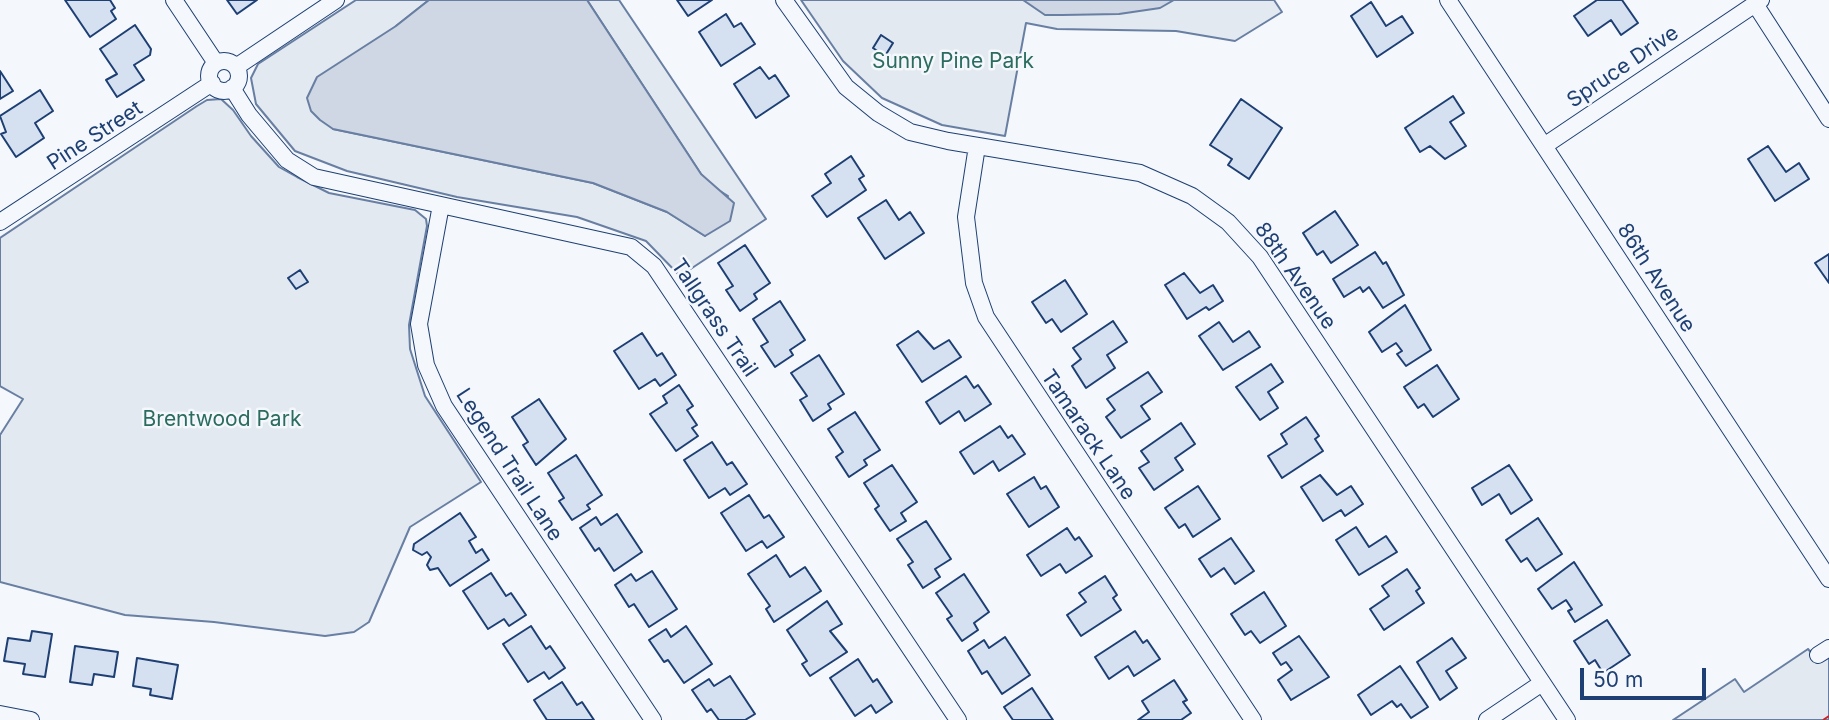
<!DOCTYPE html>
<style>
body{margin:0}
#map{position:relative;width:1829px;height:720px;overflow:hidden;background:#f4f7fb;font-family:Inter,sans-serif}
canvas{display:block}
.scale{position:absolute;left:1580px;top:668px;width:126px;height:32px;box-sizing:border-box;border:4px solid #1d3f73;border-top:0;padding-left:9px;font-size:21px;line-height:24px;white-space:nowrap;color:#1d3f73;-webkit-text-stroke:5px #f4f7fb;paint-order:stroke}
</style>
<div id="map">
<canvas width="1829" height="720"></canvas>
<div class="scale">50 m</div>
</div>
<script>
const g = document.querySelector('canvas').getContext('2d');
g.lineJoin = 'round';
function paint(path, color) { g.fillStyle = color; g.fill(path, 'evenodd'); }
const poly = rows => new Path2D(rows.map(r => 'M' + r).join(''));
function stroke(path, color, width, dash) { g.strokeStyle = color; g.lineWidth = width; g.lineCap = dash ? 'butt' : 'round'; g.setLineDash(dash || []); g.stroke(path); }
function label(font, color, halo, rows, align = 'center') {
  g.font = font + ' Inter,sans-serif'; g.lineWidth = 5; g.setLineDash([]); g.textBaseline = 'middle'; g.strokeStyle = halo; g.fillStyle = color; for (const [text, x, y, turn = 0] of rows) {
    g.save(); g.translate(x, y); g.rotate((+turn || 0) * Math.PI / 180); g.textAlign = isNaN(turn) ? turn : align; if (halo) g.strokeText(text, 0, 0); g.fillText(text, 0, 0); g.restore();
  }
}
const green = poly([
 [356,0,429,0,396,26,333,129,593,183,667,212,705,236,728,196,709,184,701,174,587,0,619,0,766,219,680,276,646,241,577,217,457,197,347,171,295,151,256,104,251,78,258,64,356,0],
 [801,0,1274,0,1282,12,1235,41,1176,31,1057,29,1026,23,1005,136,942,125,882,98,843,61,801,0],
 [221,99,233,110,251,136,279,167,297,177,329,193,415,210,426,219,427,226,409,325,410,349,425,396,481,482,410,527,369,622,354,632,325,636,214,622,125,615,0,582,0,435,23,399,0,386,0,238,197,106,207,100,221,99],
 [1808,649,1819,662,1829,656,1829,720,1673,720,1735,679,1744,692,1808,649]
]);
const water = poly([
 [429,0,587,0,701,174,734,203,730,221,705,236,667,212,593,183,333,129,320,120,311,111,307,98,317,77,396,26,429,0],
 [1023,0,1174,0,1160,8,1119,14,1062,15,1045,15,1023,0]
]);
const building = poly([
 [65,0,110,0,115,8,111,11,116,19,90,37,65,0],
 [227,0,257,0,237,14,227,0],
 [677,0,712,0,688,16,677,0],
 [1597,0,1622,0,1638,23,1621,35,1611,20,1588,36,1574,16,1597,0],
 [1371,2,1386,26,1402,16,1413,33,1377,57,1351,16,1371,2],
 [726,14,734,27,741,23,755,44,721,66,699,32,726,14],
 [135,25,151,49,150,55,134,65,144,80,117,97,106,80,117,74,100,49,135,25],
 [881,35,893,43,885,56,873,48,881,35],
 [760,67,769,79,775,75,789,96,756,118,734,84,760,67],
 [0,71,13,91,0,99,0,71],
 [40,90,53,111,35,123,44,138,16,157,1,134,6,132,0,116,40,90],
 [1453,96,1464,113,1450,122,1466,146,1445,159,1430,146,1420,152,1405,128,1453,96],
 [1241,99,1282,128,1249,179,1228,165,1232,159,1210,145,1241,99],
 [1768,146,1786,172,1799,163,1809,179,1775,201,1748,159,1768,146],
 [851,156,864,176,859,179,866,190,827,217,812,196,831,183,825,174,851,156],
 [886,200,899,220,910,212,924,233,885,259,858,218,886,200],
 [1335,211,1358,245,1331,263,1323,251,1317,255,1303,233,1335,211],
 [745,245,770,283,754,294,757,299,740,311,726,290,733,286,718,263,745,245],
 [1375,252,1383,264,1386,262,1404,295,1383,308,1369,287,1363,292,1360,287,1344,297,1333,279,1375,252],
 [1829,254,1829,283,1815,263,1829,254],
 [300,270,308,282,296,289,288,278,300,270],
 [1184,273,1200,293,1213,285,1223,301,1209,310,1206,307,1187,319,1165,285,1184,273],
 [1065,280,1087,314,1061,332,1052,319,1046,323,1032,302,1065,280],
 [780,301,805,340,790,350,793,355,775,367,761,346,768,342,753,319,780,301],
 [1405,305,1431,350,1406,366,1397,354,1402,351,1396,343,1382,352,1369,332,1405,305],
 [1113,321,1127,342,1107,355,1115,368,1086,388,1072,366,1081,359,1073,348,1113,321],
 [1219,322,1233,342,1249,331,1260,347,1223,370,1199,336,1219,322],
 [918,331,934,349,949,340,961,357,922,382,897,345,918,331],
 [642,333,657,356,662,353,676,375,660,386,655,379,639,389,614,351,642,333],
 [819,355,844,394,828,404,831,409,813,421,800,400,807,396,791,373,819,355],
 [1271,364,1283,382,1268,392,1278,408,1260,420,1236,387,1271,364],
 [1437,365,1459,399,1433,417,1424,404,1418,408,1404,387,1437,365],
 [1148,372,1162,392,1141,406,1150,419,1121,438,1106,417,1115,410,1107,399,1148,372],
 [966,376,974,388,978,385,991,404,965,421,959,411,940,424,926,402,966,376],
 [679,385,693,406,687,410,697,425,692,428,698,436,676,451,650,414,667,403,663,396,679,385],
 [539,399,566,439,536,465,523,445,528,442,512,417,539,399],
 [855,412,880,450,864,460,867,465,849,477,836,457,843,452,828,429,855,412],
 [1306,417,1319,436,1315,439,1323,451,1282,478,1268,456,1287,444,1281,434,1306,417],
 [1181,423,1195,444,1175,458,1183,470,1154,490,1139,468,1149,462,1141,451,1181,423],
 [1000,426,1008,438,1012,435,1025,454,999,471,993,461,974,474,960,452,1000,426],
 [712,442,727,465,732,462,747,484,730,495,725,488,709,498,684,460,712,442],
 [576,455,602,495,587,505,590,509,572,520,559,501,564,498,548,473,576,455],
 [892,465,917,502,901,513,906,521,890,531,875,509,879,506,864,483,892,465],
 [1509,465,1532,500,1511,514,1499,494,1482,505,1472,488,1509,465],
 [1320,475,1337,495,1351,486,1363,504,1345,516,1341,510,1323,521,1301,487,1320,475],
 [1034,477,1041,489,1046,486,1059,507,1029,527,1007,494,1034,477],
 [1198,486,1220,519,1193,537,1185,524,1179,528,1165,508,1198,486],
 [749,495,764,518,769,515,784,537,767,548,762,541,746,551,721,513,749,495],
 [460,513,476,537,469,541,476,553,482,549,489,560,450,586,438,568,430,570,427,565,431,557,427,552,422,555,413,550,414,544,460,513],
 [617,514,642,552,614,571,599,548,595,551,580,528,596,517,601,525,617,514],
 [1538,518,1562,554,1536,571,1527,558,1521,562,1506,540,1538,518],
 [926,521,951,559,935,569,940,577,923,588,908,565,913,562,897,539,926,521],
 [1356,527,1369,547,1386,536,1397,552,1359,575,1336,540,1356,527],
 [1067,528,1075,540,1079,537,1092,556,1066,573,1060,564,1041,576,1027,555,1067,528],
 [1231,538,1254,571,1235,584,1224,568,1211,577,1199,559,1231,538],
 [776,555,790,577,805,567,821,591,774,622,766,609,770,606,748,574,776,555],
 [1574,562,1602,605,1575,622,1568,611,1572,609,1566,600,1552,609,1538,589,1574,562],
 [1407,569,1420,588,1416,591,1424,603,1384,630,1370,609,1389,596,1382,586,1407,569],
 [652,571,677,609,649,627,634,604,629,607,615,585,631,574,636,581,652,571],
 [491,573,506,596,511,593,526,615,509,626,504,619,488,629,463,591,491,573],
 [964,574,989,612,974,623,978,630,962,641,947,619,952,616,936,593,964,574],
 [1105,576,1117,595,1113,598,1121,610,1081,636,1067,615,1086,602,1079,593,1105,576],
 [1264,592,1286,626,1260,643,1251,631,1245,635,1231,614,1264,592],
 [827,601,842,624,830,631,847,652,810,676,802,664,807,661,787,630,827,601],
 [1607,620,1630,655,1603,673,1595,660,1589,664,1574,641,1607,620],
 [531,626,546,649,550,646,565,668,549,679,544,672,528,682,503,644,531,626],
 [686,626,712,664,684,683,668,660,664,662,649,640,666,629,671,637,686,626],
 [32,631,52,634,45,677,23,674,25,664,4,661,8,638,30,641,32,631],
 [1135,631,1143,643,1147,640,1160,659,1134,676,1128,666,1109,679,1095,657,1135,631],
 [1299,636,1329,677,1291,700,1278,680,1292,670,1286,662,1281,665,1273,653,1299,636],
 [1005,637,1030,675,1002,694,987,671,982,674,968,651,984,640,989,648,1005,637],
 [1452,638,1466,658,1446,671,1457,688,1440,700,1417,662,1452,638],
 [75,646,118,652,114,677,94,674,92,685,70,682,75,646],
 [137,658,178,665,172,699,150,695,151,689,133,686,137,658],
 [858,659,873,682,877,679,892,702,876,713,871,705,855,716,830,678,858,659],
 [1400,666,1428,707,1411,718,1401,704,1397,707,1392,701,1371,715,1358,695,1400,666],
 [730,676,755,714,745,720,719,720,711,709,707,712,692,690,709,679,714,686,730,676],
 [1174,680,1187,700,1183,702,1191,713,1181,720,1138,720,1149,712,1142,701,1174,680],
 [562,682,577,705,582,702,594,720,547,720,534,700,562,682],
 [1032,688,1053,720,1013,720,1004,707,1032,688]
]);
const street = poly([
 [174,0,216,63],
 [784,0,846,87,878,113,910,132,948,141,1140,173,1192,196,1228,222,1260,257,1567,720],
 [1448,0,1829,579],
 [1755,4,1829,119],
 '209 76a15 15 0 1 1 30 0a15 15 0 1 1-30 0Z',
 [236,67,336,0],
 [232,88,249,115,287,160,314,177,631,247,654,266,958,720],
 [977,146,966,217,974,283,986,317,1253,720],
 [1544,146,1761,0],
 [441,205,419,324,426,365,444,406,653,720],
 [0,222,212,83],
 [1818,655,1829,648],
 [0,714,31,720],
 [1487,720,1542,683]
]);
const power = poly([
 [1823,720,1829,716]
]);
const parkNames = [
 ["Sunny Pine Park",953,62],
 ["Brentwood Park",222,420]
];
const streetNames = [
 ["Spruce Drive",1623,67,-34],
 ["Pine Street",95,136,-33],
 ["88th Avenue",1295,276,55],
 ["86th Avenue",1656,278,57],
 ["Tallgrass Trail",714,318,56],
 ["Tamarack Lane",1088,435,56],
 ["Legend Trail Lane",509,465,57]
];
paint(green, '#e3e9f0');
stroke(green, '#687fa3', 2);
paint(water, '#cfd7e4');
stroke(water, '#687fa3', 2);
paint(building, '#d5e0f0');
stroke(building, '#1d3f73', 2);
stroke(street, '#1d3f73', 18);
stroke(street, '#f4f7fb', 16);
stroke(power, '#c62828', 2, [24, 5, 3.5, 5]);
label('21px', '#2c6c60', '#f4f7fb', parkNames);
label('21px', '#1d3f73', '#f4f7fb', streetNames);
</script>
